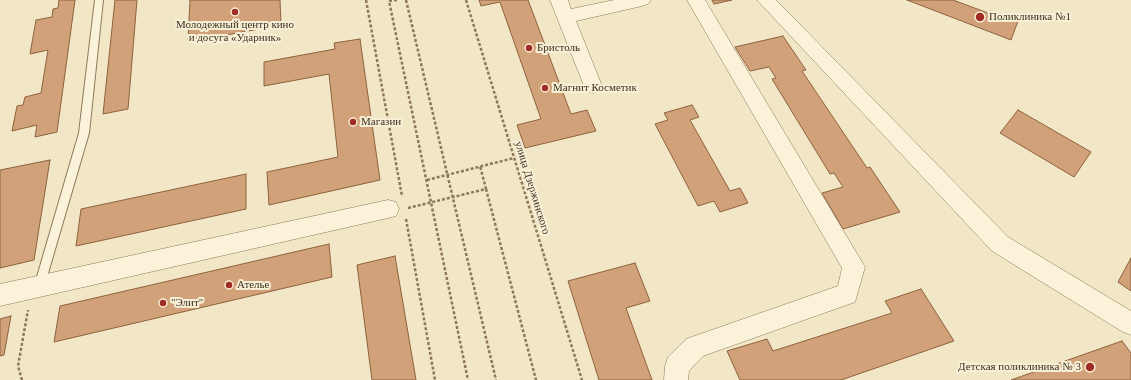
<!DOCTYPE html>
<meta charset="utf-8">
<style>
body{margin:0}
canvas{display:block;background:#f1e6c5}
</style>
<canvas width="1131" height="380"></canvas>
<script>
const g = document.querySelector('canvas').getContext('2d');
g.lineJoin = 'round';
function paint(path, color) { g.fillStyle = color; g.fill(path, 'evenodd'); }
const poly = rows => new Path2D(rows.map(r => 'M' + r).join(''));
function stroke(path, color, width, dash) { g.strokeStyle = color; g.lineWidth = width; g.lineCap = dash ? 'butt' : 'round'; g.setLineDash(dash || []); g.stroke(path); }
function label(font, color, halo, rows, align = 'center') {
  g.font = font + ' "Times New Roman",serif'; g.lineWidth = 4; g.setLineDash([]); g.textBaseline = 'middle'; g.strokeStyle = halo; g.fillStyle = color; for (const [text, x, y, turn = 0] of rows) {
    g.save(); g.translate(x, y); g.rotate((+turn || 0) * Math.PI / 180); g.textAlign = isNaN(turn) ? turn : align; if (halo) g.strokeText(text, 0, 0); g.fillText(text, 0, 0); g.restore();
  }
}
const building = poly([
 [59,0,75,0,57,132,35,137,37,125,12,131,17,106,23,105,25,97,41,93,48,50,30,54,36,20,52,17,53,9,58,8,59,0],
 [115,0,137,0,128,109,103,114,115,0],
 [190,0,280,0,281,25,188,42,190,0],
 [479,0,528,0,571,114,587,110,596,131,525,148,517,125,541,119,500,2,481,6,479,0],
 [712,0,732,0,714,4,712,0],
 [907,0,953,0,988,13,990,11,1018,21,1011,40,907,0],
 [783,36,806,70,802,71,867,168,870,167,900,212,843,229,822,193,843,187,834,173,830,174,772,79,776,78,769,67,750,71,735,47,783,36],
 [360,39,380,180,269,205,267,172,338,157,329,74,264,86,264,62,335,49,334,43,360,39],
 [692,105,699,117,690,120,730,191,740,188,748,203,720,212,714,201,698,206,655,124,668,120,664,113,692,105],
 [1018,110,1091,152,1074,177,1000,133,1018,110],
 [50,160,34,260,0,268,0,170,50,160],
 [246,174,246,209,76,246,81,209,246,174],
 [329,244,332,277,54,342,60,306,329,244],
 [395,256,416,380,372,380,357,265,395,256],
 [1131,258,1131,291,1118,282,1131,258],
 [635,263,650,301,626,308,652,380,599,380,568,281,635,263],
 [921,289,954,341,841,380,740,380,727,351,767,339,773,351,892,313,885,301,921,289],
 [11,316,4,355,0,356,0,319,11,316],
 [1122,341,1131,353,1131,380,1011,380,1122,341]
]);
const path = poly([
 [366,0,402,196],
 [397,0,389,1,468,380],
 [406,0,496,380],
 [466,0,582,380],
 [427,180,514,158],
 [486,189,536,380],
 [408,208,486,189,480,166],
 [406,219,435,380],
 [22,380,18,366,28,310]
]);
const service = poly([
 [95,0,103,0,89,133,44,287,43,291,39,292,35,291,34,287,79,133,95,0]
]);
const minor = poly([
 [550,0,568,0,571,9,614,0,651,0,648,4,642,6,576,21,602,86,600,91,593,93,586,91,550,0],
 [687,0,705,0,865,267,855,302,703,356,689,371,688,380,664,380,665,366,668,357,686,339,838,286,842,268,687,0],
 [757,0,776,0,1008,237,1131,311,1131,335,1123,332,992,251,757,0],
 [388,200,396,202,399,209,396,216,388,218,0,306,0,284,388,200]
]);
const markers = [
 [235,12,4,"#a02c26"],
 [980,17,5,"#a02c26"],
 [529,48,4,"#a02c26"],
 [545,88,4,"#a02c26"],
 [353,122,4,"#a02c26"],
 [229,285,4,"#a02c26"],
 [163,303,4,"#a02c26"],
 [1090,367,5,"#a02c26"]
];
const poiNames = [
 ["Поликлиника №1",989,17],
 ["Молодежный центр кино",235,25,"center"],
 ["и досуга «Ударник»",235,38,"center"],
 ["Бристоль",537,48],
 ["Магнит Косметик",553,88],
 ["Магазин",361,122],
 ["Ателье",237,285],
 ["\"Элит\"",171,303],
 ["Детская поликлиника № 3",1081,367,"right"]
];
const streetNames = [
 ["улица Дзержинского",532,188,73]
];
paint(building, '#d1a279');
stroke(building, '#8e623e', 1);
stroke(service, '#8d785a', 2);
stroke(minor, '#8d785a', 1);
stroke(path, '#8d785a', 2.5, [3, 2]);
paint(service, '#fbf2da');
paint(minor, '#fbf2da');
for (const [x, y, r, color] of markers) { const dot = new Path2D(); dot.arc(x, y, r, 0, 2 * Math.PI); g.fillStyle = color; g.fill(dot); stroke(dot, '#f8f0d6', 1.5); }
label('11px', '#3d2f1f', '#f8f0d6', poiNames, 'left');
label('11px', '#3d2f1f', '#f8f0d6', streetNames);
</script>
